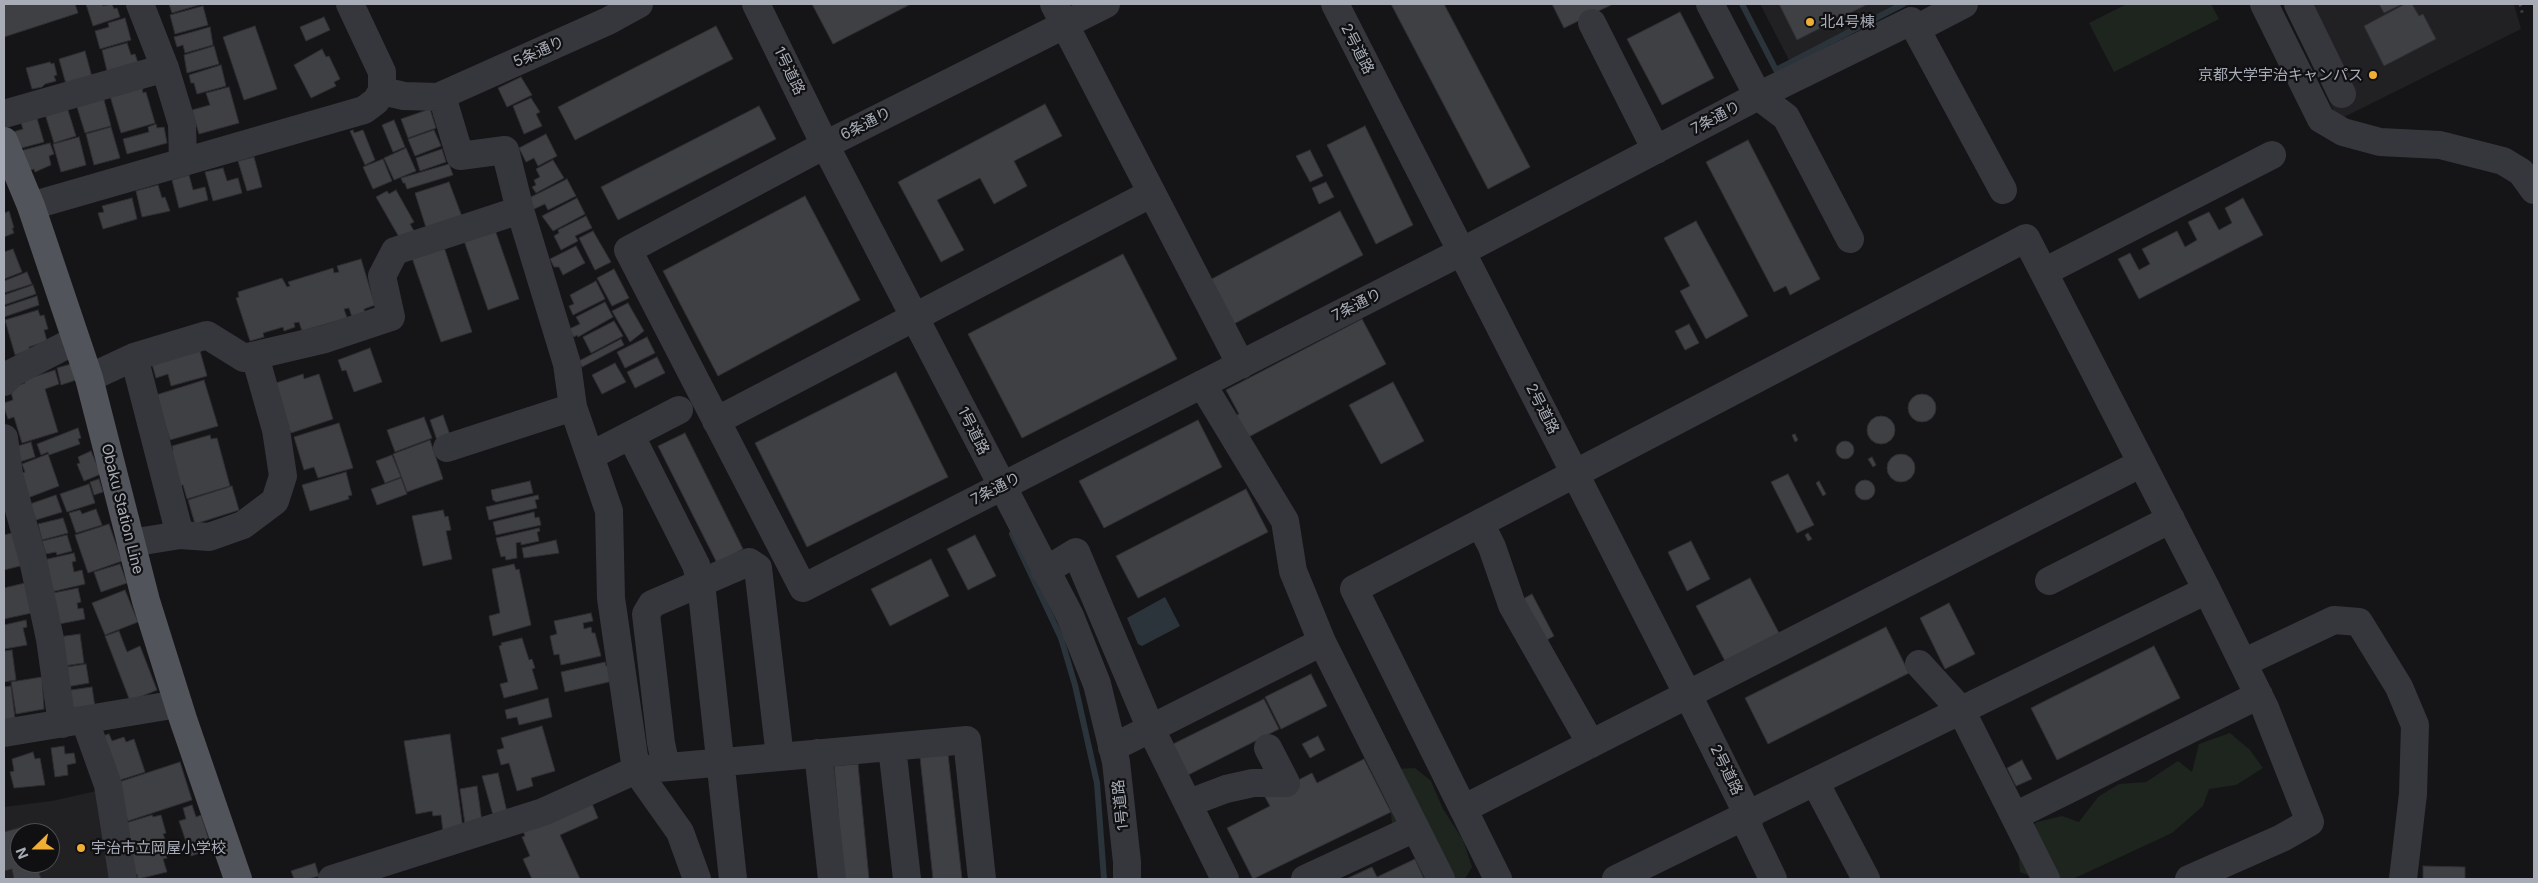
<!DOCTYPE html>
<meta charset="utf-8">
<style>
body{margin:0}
#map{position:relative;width:2538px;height:883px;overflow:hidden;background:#151517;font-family:Inter,sans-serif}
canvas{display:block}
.frame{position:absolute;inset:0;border:5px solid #a7acb7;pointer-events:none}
.north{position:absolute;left:10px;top:823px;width:50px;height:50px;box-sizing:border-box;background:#101012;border:1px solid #4c4e54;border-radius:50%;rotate:248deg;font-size:14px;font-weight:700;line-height:20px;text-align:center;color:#a7acb7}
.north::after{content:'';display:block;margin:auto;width:18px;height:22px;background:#efaf35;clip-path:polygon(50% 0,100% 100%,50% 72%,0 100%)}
</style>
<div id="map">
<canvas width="2538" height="883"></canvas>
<div class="frame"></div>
<div class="north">N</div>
</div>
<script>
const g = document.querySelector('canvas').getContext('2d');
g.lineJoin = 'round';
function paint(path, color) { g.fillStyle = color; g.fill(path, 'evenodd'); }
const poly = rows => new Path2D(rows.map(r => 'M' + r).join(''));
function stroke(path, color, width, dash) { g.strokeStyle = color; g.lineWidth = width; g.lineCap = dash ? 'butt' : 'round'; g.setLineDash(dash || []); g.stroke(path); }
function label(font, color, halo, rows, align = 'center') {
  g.font = font + ' Inter,"Noto Sans JP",sans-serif'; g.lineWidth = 4.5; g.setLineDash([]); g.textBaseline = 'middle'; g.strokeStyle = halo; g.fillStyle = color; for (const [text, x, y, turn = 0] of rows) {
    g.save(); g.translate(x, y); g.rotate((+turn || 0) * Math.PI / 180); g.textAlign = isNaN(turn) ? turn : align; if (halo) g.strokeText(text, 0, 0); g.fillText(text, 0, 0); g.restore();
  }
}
const built = poly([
 [1760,4,1911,4,1790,62],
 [2284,4,2514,4,2521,29,2338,120],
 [105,789,116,879,4,879,4,807,52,801],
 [20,833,50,833,50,863,20,863]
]);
const green = poly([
 [2127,4,2211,4,2219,19,2114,72,2089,23],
 [2230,733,2250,750,2263,768,2236,785,2209,789,2203,806,2172,833,2073,879,2037,879,2020,872,2018,848,2030,827,2037,822,2062,816,2079,822,2098,797,2119,784,2146,782,2178,761,2192,772,2199,744],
 [1415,768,1431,781,1443,809,1463,840,1472,867,1465,879,1422,879,1416,857,1417,839,1393,828,1388,796,1397,769]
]);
const water = poly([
 [1165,597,1180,626,1142,646,1138,644,1127,618]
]);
const stream = poly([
 [1742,4,1776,70,1903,4],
 [1012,534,1061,638,1075,685,1097,783,1104,879]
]);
const building = poly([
 [4,4,75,4,78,13,4,37,4,4],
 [86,4,102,4,103,6,112,4,114,9,117,8,120,17,93,26,86,4],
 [169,4,202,4,172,13,169,4],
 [812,4,911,4,833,44,812,4],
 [1391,4,1444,4,1530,167,1488,189,1391,4],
 [1552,4,1613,4,1564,28,1552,4],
 [1779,4,1868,4,1797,40,1779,4],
 [2379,4,2402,4,2384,13,2379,4],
 [2405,4,2412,4,2419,16,2423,14,2436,39,2384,66,2364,26,2405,4],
 [203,6,208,25,175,34,170,15,203,6],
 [1680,12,1714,78,1662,105,1627,39,1680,12],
 [324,17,330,30,306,41,300,27,324,17],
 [125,18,131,40,100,49,95,31,109,27,108,23,125,18],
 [255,26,277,89,244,100,223,37,255,26],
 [716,26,733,59,575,140,558,107,716,26],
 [210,27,213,45,185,53,183,45,177,47,174,37,210,27],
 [127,43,131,55,135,54,138,63,107,71,102,50,127,43],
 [214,46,219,64,187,73,184,55,214,46],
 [322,49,326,57,329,56,340,79,334,82,336,86,311,98,294,65,322,49],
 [85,51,92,77,66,84,59,59,85,51],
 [50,62,51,64,54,63,57,75,54,76,56,81,45,84,42,87,32,89,26,68,50,62],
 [221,65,226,86,197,94,194,83,191,83,189,75,221,65],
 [521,77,532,95,507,107,498,88,521,77],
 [142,86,143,93,146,92,155,123,121,133,110,96,142,86],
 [229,87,239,123,199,134,192,110,210,105,206,93,229,87],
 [103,96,111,126,85,133,77,107,103,96],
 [531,98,540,112,536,114,542,126,524,134,513,106,531,98],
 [1045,104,1062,136,1014,161,1027,186,994,204,980,178,937,200,964,250,941,262,898,182,1045,104],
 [759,106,776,139,618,220,601,187,759,106],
 [67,107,76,136,54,143,45,114,67,107],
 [430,109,436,128,408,138,401,119,430,109],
 [36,115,44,142,18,149,13,132,23,129,20,120,36,115],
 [394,120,405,147,393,152,382,125,394,120],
 [156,124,157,128,164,127,167,143,127,154,123,139,149,132,148,127,156,124],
 [1365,126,1413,225,1376,244,1327,145,1365,126],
 [111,127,120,158,94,165,86,134,111,127],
 [353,130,354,133,363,130,375,160,365,165,350,131,353,130],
 [434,130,441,146,415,156,408,139,434,130],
 [546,134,557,156,538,166,534,158,526,162,519,148,546,134],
 [79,137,86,165,61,172,53,144,79,137],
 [1748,140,1820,279,1790,295,1786,286,1774,292,1706,162,1748,140],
 [50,143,54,154,49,156,51,165,35,172,34,169,28,171,20,151,50,143],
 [406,148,416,171,394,180,384,158,406,148],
 [442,149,446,162,420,171,416,158,442,149],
 [1310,150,1323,176,1310,182,1296,156,1310,150],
 [254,157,262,187,247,191,238,161,254,157],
 [383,159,392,181,373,189,363,167,383,159],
 [553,160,564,178,536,193,532,187,536,185,534,180,540,177,536,169,553,160],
 [449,164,453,175,407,189,405,183,403,183,401,178,449,164],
 [223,168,227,181,238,178,242,193,213,201,205,172,223,168],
 [189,175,193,190,205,187,208,200,179,208,172,180,189,175],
 [567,179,576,196,548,210,545,204,534,209,529,198,567,179],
 [449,182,464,222,428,234,415,193,449,182],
 [1326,182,1334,197,1319,204,1312,188,1326,182],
 [158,185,162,198,165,197,170,211,142,217,136,191,158,185],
 [396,190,414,222,410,224,417,236,403,244,376,197,387,191,389,194,396,190],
 [805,196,860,300,718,376,663,271,805,196],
 [132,198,137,219,103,229,98,213,104,212,102,206,132,198],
 [577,198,585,214,553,231,542,216,577,198],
 [2243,198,2263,235,2139,299,2118,259,2130,253,2139,270,2150,264,2142,249,2177,231,2185,247,2197,240,2188,222,2209,212,2219,230,2232,223,2225,208,2243,198],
 [4,209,5,213,9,211,14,228,12,228,14,233,4,237,4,209],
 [1340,211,1363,255,1230,326,1206,282,1340,211],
 [586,216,592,228,575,236,578,241,561,250,554,236,559,233,558,230,586,216],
 [1696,221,1748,316,1706,339,1680,291,1690,286,1664,238,1696,221],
 [493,224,519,299,488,310,462,235,493,224],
 [593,231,611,262,595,270,579,238,593,231],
 [443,244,472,332,441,342,411,255,443,244],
 [576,246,585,263,563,275,559,267,554,267,550,259,576,246],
 [13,249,22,272,4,279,4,252,13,249],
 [1123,254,1177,359,1022,438,968,334,1123,254],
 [361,259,375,305,364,309,365,313,352,317,349,308,344,309,347,318,302,331,299,322,294,323,295,327,284,331,283,327,263,333,264,337,250,341,236,298,239,297,238,292,282,278,287,287,290,286,288,282,333,268,334,273,339,272,337,266,361,259],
 [614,269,629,298,612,306,597,278,614,269],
 [27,272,32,284,4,293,4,281,27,272],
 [596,281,605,299,573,315,569,306,574,304,570,295,596,281],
 [33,285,36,294,4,305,4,295,33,285],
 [37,296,39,305,4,317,4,307,37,296],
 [605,302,613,317,578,337,577,335,574,337,569,329,580,324,576,317,605,302],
 [628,303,644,331,630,342,612,311,628,303],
 [38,310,40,316,44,315,48,329,44,330,47,341,29,347,30,350,15,355,5,320,38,310],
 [1362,319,1386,364,1241,441,1229,419,1239,414,1226,390,1362,319],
 [614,321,623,336,591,353,583,337,614,321],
 [1689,324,1699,343,1685,350,1675,331,1689,324],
 [647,337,655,353,625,368,617,352,647,337],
 [621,339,624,345,582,367,579,361,621,339],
 [370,348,382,382,354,392,346,370,342,371,338,360,370,348],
 [200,351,207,376,171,386,168,374,156,378,152,364,200,351],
 [657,357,665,373,635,388,627,372,657,357],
 [615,363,626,382,602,394,592,375,615,363],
 [71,364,76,380,61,385,57,368,71,364],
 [55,370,59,384,45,389,58,432,22,443,14,417,8,419,4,407,4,403,13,400,10,388,25,383,24,380,55,370],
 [896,372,948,477,807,547,755,443,896,372],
 [303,374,304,379,319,374,333,419,291,433,270,385,303,374],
 [204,380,218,426,170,440,156,395,204,380],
 [1393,382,1424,441,1381,464,1349,405,1393,382],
 '1908 408a14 14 0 1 1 28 0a14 14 0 1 1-28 0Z',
 [443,415,450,435,437,440,430,420,443,415],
 '1867 430a14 14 0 1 1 28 0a14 14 0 1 1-28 0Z',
 [424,417,432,438,395,452,387,430,424,417],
 [1198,420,1222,467,1104,528,1079,481,1198,420],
 [339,423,353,468,318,478,314,467,304,470,294,437,339,423],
 [78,428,81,438,78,439,80,444,49,455,48,452,41,455,37,444,78,428],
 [685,433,743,549,717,563,658,446,685,433],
 [1795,434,1798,440,1795,442,1792,435,1795,434],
 [210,435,211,439,217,438,230,486,187,499,183,485,179,486,169,451,173,450,172,446,210,435],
 [430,440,443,479,407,492,393,454,430,440],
 '1836 450a9 9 0 1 1 18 0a9 9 0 1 1-18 0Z',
 [31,442,35,457,13,464,8,449,31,442],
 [91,451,101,474,84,481,77,464,80,463,78,457,91,451],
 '1887 468a14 14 0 1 1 28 0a14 14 0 1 1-28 0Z',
 [48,454,59,486,25,499,16,475,25,472,22,464,48,454],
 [392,455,401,477,385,483,376,461,392,455],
 [1872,457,1876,465,1873,467,1868,459,1872,457],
 [346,472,352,495,348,496,349,499,310,511,302,485,346,472],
 [1788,474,1814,525,1797,533,1771,482,1788,474],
 [401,478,407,494,377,505,371,489,401,478],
 [99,479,103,492,94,495,90,482,99,479],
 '1855 490a10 10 0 1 1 20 0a10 10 0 1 1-20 0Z',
 [530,481,533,493,496,502,493,500,491,490,530,481],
 [1819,481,1826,494,1823,496,1816,483,1819,481],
 [89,484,95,503,67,512,60,494,89,484],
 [232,486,239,510,195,524,188,500,232,486],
 [1246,489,1268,532,1138,598,1116,556,1246,489],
 [56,495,62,512,36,520,30,504,56,495],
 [538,495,539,499,535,500,537,508,489,520,486,507,538,495],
 [96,509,102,525,76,533,69,513,80,510,82,514,96,509],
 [443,510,445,517,448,516,451,530,446,531,452,559,423,566,412,516,443,510],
 [534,512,535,518,539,517,541,525,496,535,493,522,534,512],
 [63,518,68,533,42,540,38,524,63,518],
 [109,524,122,561,88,573,75,535,109,524],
 [539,528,540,531,537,532,539,541,521,545,521,542,516,543,517,558,506,560,505,556,501,557,496,538,539,528],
 [16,532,24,565,4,570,4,535,16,532],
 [1808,533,1812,539,1808,541,1805,535,1808,533],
 [67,535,72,551,57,555,56,552,46,554,42,541,67,535],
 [975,535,996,576,968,590,947,549,975,535],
 [556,540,559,553,524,558,522,548,556,540],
 [1691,541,1710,579,1687,591,1668,552,1691,541],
 [74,553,76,561,72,562,74,572,82,570,85,584,47,593,39,561,74,553],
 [931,559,949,596,890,626,871,589,931,559],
 [120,564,127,583,101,592,94,572,120,564],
 [514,564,516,570,519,569,531,625,493,636,489,616,500,613,492,569,514,564],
 [1750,578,1779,633,1725,661,1696,606,1750,578],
 [29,582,36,612,4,619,4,588,29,582],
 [78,588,81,602,77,603,78,609,83,608,85,619,54,625,48,594,78,588],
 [125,590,138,622,105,635,92,603,125,590],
 [1532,594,1554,636,1528,650,1512,605,1532,594],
 [1949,603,1975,654,1945,669,1920,618,1949,603],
 [591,613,593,621,583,623,584,629,591,627,592,633,595,633,601,656,561,665,559,654,554,655,550,636,557,634,554,621,591,613],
 [26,620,27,627,23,628,27,645,4,649,4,625,26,620],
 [1886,627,1909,673,1768,744,1745,698,1886,627],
 [119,631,127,652,140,646,157,690,130,701,105,636,119,631],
 [80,634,84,663,57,667,58,637,80,634],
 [522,638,529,660,532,659,535,668,532,669,538,689,504,698,500,684,508,682,499,646,502,645,501,643,522,638],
 [2154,646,2180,698,2057,760,2031,708,2154,646],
 [12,650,16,680,4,682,4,651,12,650],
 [605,662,606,666,609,665,613,681,565,692,561,672,605,662],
 [86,664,89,683,66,687,61,668,86,664],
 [1311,674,1327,706,1281,729,1265,697,1311,674],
 [42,677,44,709,16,714,11,682,42,677],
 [11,686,15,718,4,720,4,687,11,686],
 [92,687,95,707,67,712,64,691,92,687],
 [548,698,552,717,519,725,517,717,507,719,505,710,548,698],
 [1264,699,1279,729,1188,775,1173,744,1264,699],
 [542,726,555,771,531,778,533,786,517,791,509,763,501,765,497,750,504,748,501,738,542,726],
 [109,734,112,741,124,737,126,742,134,739,145,772,114,782,99,737,109,734],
 [450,734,463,829,443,832,441,815,433,816,432,811,416,814,404,741,450,734],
 [1318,736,1325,750,1310,758,1302,744,1318,736],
 [64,746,65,754,74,753,76,763,67,765,68,775,55,777,51,748,64,746],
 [33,752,35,759,40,758,45,785,14,788,10,772,14,771,12,759,33,752],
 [948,754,962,879,933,879,920,757,948,754],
 [1364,759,1391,812,1253,879,1227,828,1270,806,1265,797,1312,773,1317,783,1364,759],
 [2022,760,2032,779,2016,786,2007,768,2022,760],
 [180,762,192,800,128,821,113,784,180,762],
 [858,764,869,879,844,879,834,766,858,764],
 [498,773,507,812,493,815,482,776,498,773],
 [477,786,482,822,465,824,460,789,477,786],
 [591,801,598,818,560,835,580,879,532,879,523,859,530,856,522,837,525,836,523,831,591,801],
 [192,805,196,817,201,815,212,849,191,856,179,821,186,819,183,808,192,805],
 [152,815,153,817,161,815,166,833,163,834,165,839,161,840,167,858,163,859,167,872,138,879,137,874,132,876,116,826,152,815],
 [26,826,28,833,20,833,20,863,36,863,41,879,14,879,12,869,4,871,4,832,26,826],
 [1415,859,1424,879,1346,879,1372,867,1377,877,1415,859],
 [315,863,319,876,308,879,294,879,291,871,315,863],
 [2423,866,2465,867,2465,879,2423,879,2423,866]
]);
const path = poly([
 [2520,4,2523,16]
]);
const minor = poly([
 [140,4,165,68,182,124,183,161],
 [756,4,825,145,1070,616,1097,684,1116,762,1127,862,1127,879],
 [1054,4,1241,365],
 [1106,4,825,145,628,250,803,588,1461,252,1758,96,1911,21,1916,29,1964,4],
 [1335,4,1688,695,1748,815,1749,829,1773,879],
 [1710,4,1758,96,1786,117,1850,239],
 [2264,4,2321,119,2343,132,2380,142,2440,145,2503,161,2521,172,2534,190],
 [2298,4,2342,94],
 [1592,23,1656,150],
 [1916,29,2003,190],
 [382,91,404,96,438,97,444,103,460,156,505,150,520,210,567,364,573,407,609,511,611,598,636,770,680,832,697,879],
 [438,97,608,21,639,4],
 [4,114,165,68],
 [31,206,364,110,376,101,382,91,382,72,350,4],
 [2044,272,2272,155],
 [134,357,180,535],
 [89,378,134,357,207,335,244,358,325,339,391,317,382,276,395,251,520,210],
 [4,382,12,373,76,340],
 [1202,384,1285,521,1293,571,1322,642,1441,879],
 [716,421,1152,193],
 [631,436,696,565,701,583,733,879],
 [4,438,9,474,33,560,50,639,62,724],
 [447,448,573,407],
 [590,456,679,410],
 [1480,523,1492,547,1512,605,1591,744],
 [131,543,180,535,209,537,243,525,275,501,283,476,276,430,255,356],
 [1045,571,1076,552,1151,729,1225,879],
 [2049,581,2171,519],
 [2243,663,2334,620,2359,622,2399,687,2415,725,2413,794,2403,879],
 [1919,664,1961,710,2046,879],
 [85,721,108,785,123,879],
 [4,733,178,704],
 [892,747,907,879],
 [1112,748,1322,642],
 [818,753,832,879],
 [666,767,661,743,646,614,652,604,749,562,758,568,780,757],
 [1815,782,1866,879],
 [1189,803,1226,789,1253,783,1286,783,1268,748],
 [1463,809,2142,463],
 [2015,816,2259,695],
 [332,879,543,812,636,770,967,740,982,879],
 [1305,879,1415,828],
 [1498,879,1354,589,2026,238,2207,590,2265,708,2310,822,2282,838,2189,879],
 [1616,879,2207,590]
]);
const major = poly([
 [4,141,31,206,89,378,146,601,183,719,238,879]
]);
const markers = [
 [1810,22,5,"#efaf35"],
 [2373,75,5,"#efaf35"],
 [81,848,5,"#efaf35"]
];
const poiNames = [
 ["北4号棟",1820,22],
 ["京都大学宇治キャンパス",2363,75,"right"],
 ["宇治市立岡屋小学校",91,848]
];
const streetNames = [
 ["2号道路",1357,49,63],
 ["5条通り",539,52,-24],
 ["1号道路",789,71,64],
 ["7条通り",1716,118,-28],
 ["6条通り",866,124,-27],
 ["7条通り",1357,305,-27],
 ["2号道路",1542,409,63],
 ["1号道路",973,431,63],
 ["7条通り",996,489,-27],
 ["Obaku Station Line",122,509,76],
 ["2号道路",1726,770,64],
 ["1号道路",1121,805,-96]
];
paint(built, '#212124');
paint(green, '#1d251e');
paint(water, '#2b343b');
stroke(stream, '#2b343b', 6);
paint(building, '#3f4044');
stroke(building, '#2f2f33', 1);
stroke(path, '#3c3e43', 3, [2.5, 4]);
stroke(minor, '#36373c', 28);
stroke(major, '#52545b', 28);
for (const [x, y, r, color] of markers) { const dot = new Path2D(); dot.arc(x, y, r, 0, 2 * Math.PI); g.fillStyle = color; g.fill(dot); stroke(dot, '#101012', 2); }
label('15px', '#a7acb7', '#101012', poiNames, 'left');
label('15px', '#a7acb7', '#101012', streetNames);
</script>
